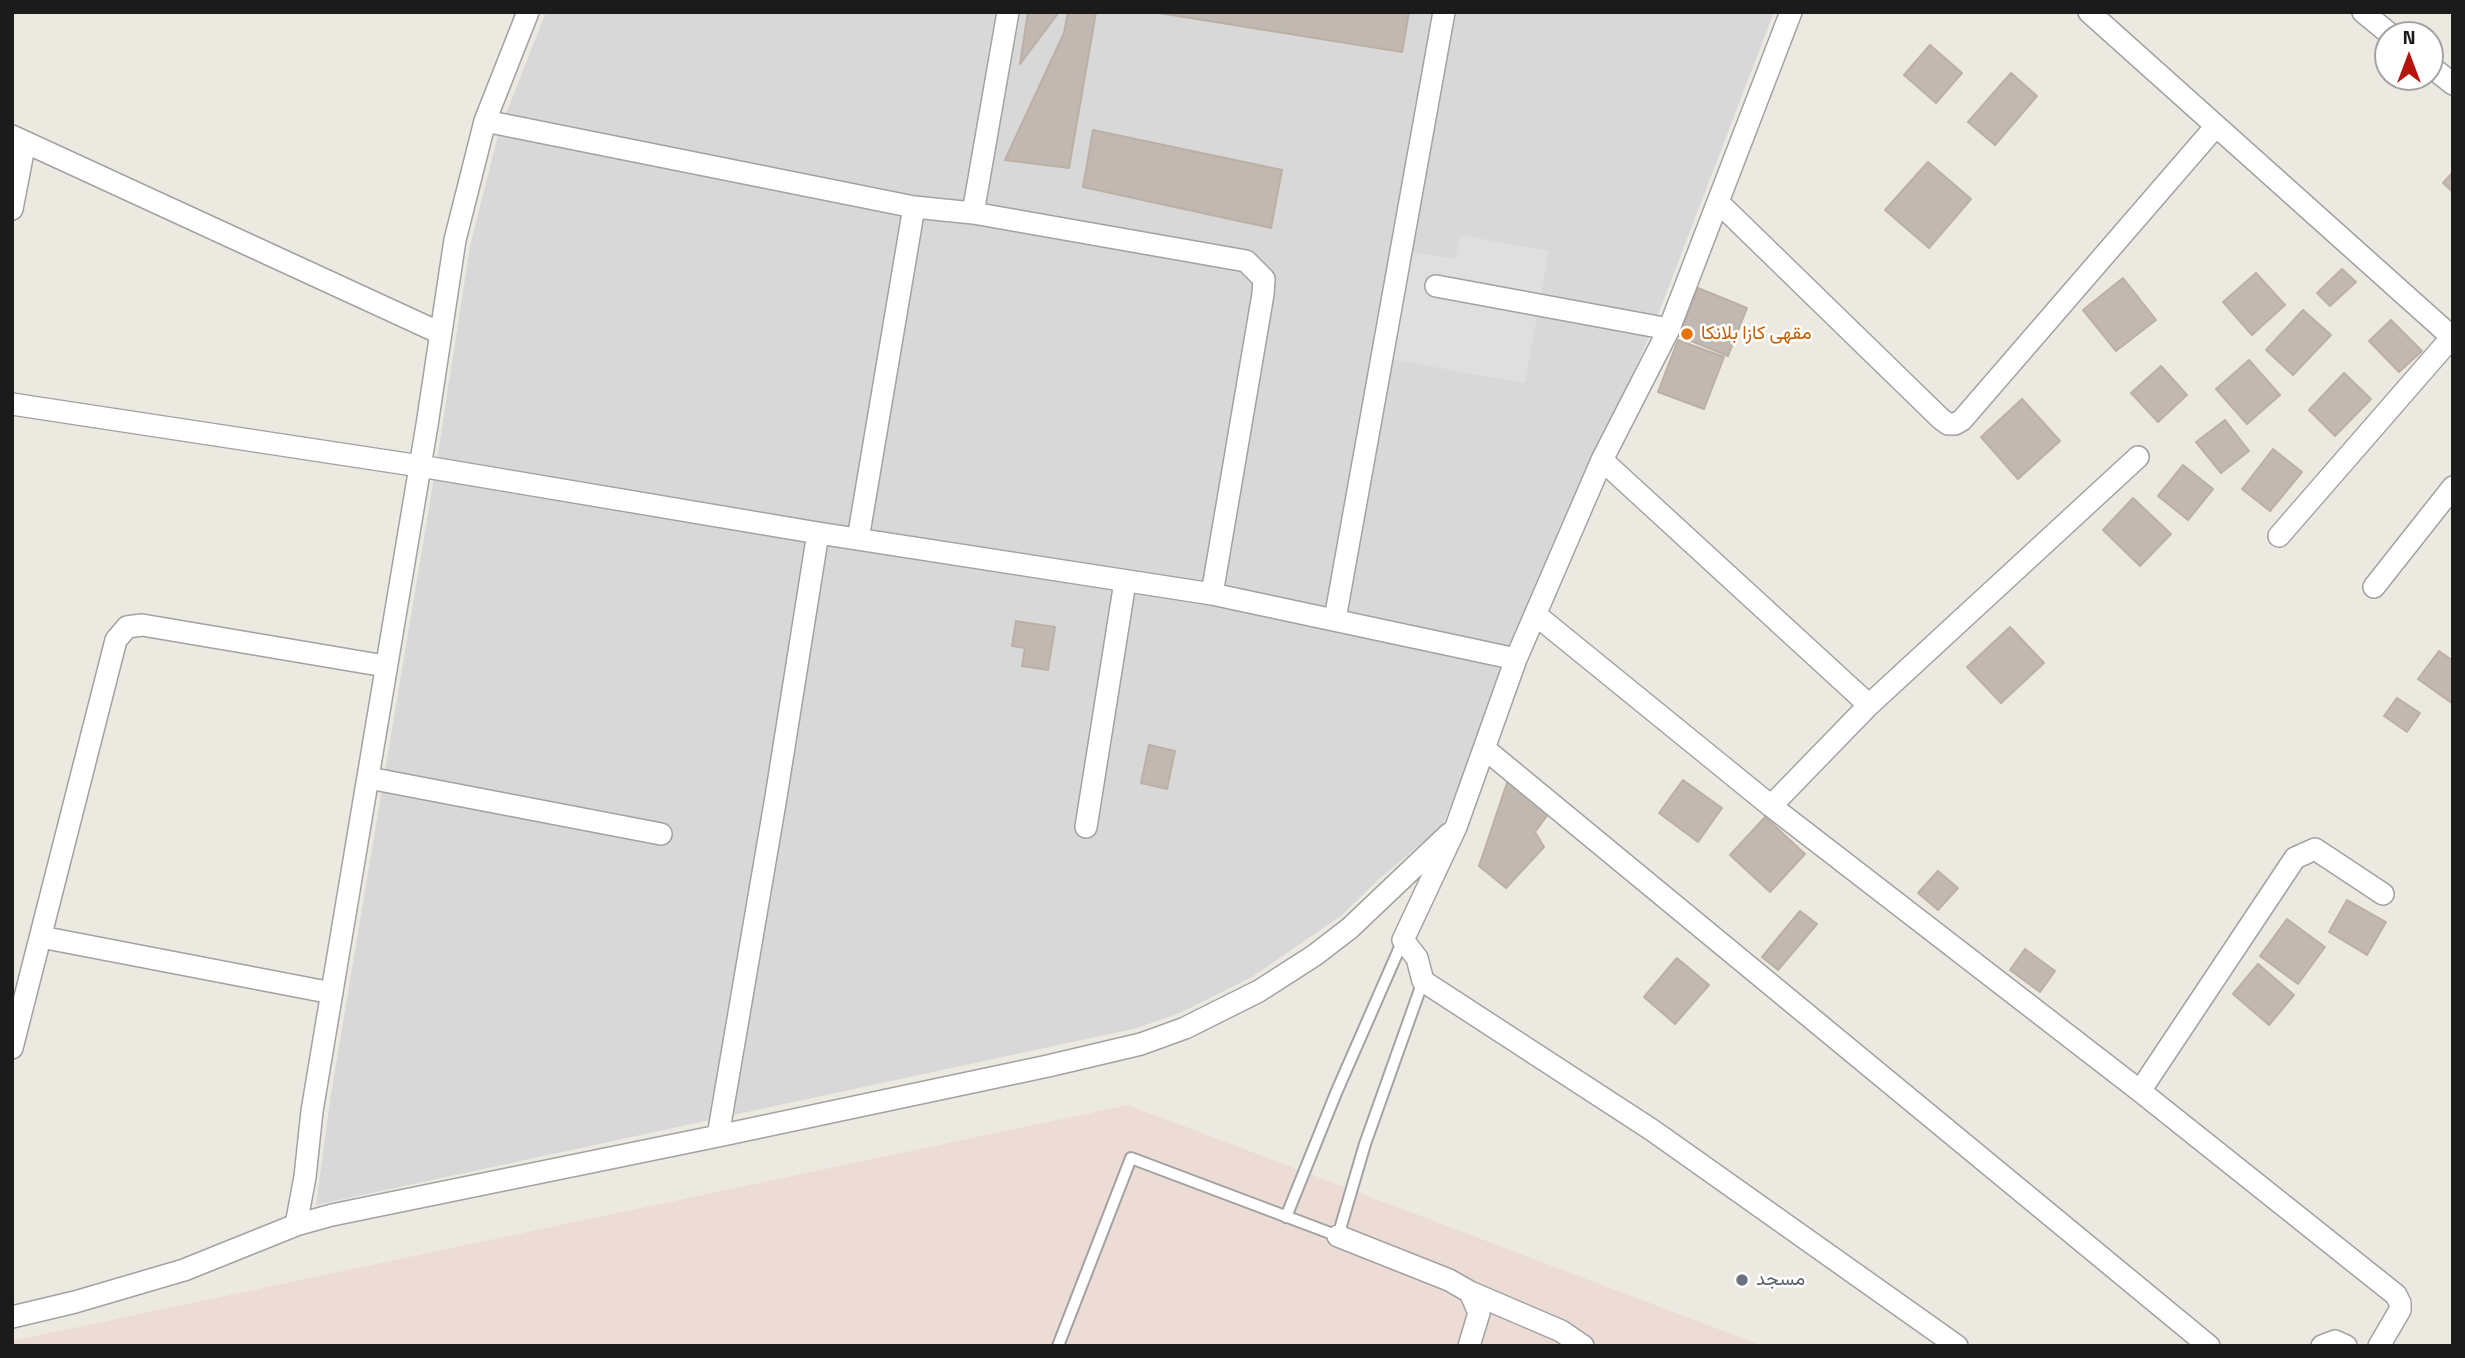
<!DOCTYPE html>
<meta charset="utf-8">
<style>
body{margin:0}
#map{position:relative;width:2465px;height:1358px;overflow:hidden;background:#ece9e1;font-family:"Titillium Web",sans-serif}
canvas{display:block}
.frame{position:absolute;inset:0;border:14px solid #1b1b1b;pointer-events:none}
.north{position:absolute;left:2374px;top:21px;width:70px;height:70px;box-sizing:border-box;background:#fff;border:2px solid #a4a4a4;border-radius:50%;rotate:0deg;font-size:19px;font-weight:700;line-height:28px;text-align:center;color:#1b1b1b}
.north::after{content:'';display:block;margin:auto;width:24px;height:32px;background:#b8140e;clip-path:polygon(50% 0,100% 100%,50% 72%,0 100%)}
</style>
<div id="map">
<canvas width="2465" height="1358"></canvas>
<div class="frame"></div>
<div class="north">N</div>
</div>
<script>
const g = document.querySelector('canvas').getContext('2d');
g.lineJoin = 'round';
function paint(path, color) { g.fillStyle = color; g.fill(path, 'evenodd'); }
const poly = rows => new Path2D(rows.map(r => 'M' + r).join(''));
function stroke(path, color, width, dash) { g.strokeStyle = color; g.lineWidth = width; g.lineCap = dash ? 'butt' : 'round'; g.setLineDash(dash || []); g.stroke(path); }
function label(font, color, halo, rows, align = 'center') {
  g.font = font + ' "Titillium Web",Vazirmatn,sans-serif'; g.lineWidth = 5; g.setLineDash([]); g.textBaseline = 'middle'; g.strokeStyle = halo; g.fillStyle = color; for (const [text, x, y, turn = 0] of rows) {
    g.save(); g.translate(x, y); g.rotate((+turn || 0) * Math.PI / 180); g.textAlign = isNaN(turn) ? turn : align; if (halo) g.strokeText(text, 0, 0); g.fillText(text, 0, 0); g.restore();
  }
}
const residential = poly([
 [546,12,1774,12,1651,333,1577,498,1480,739,1442,826,1378,880,1341,916,1252,977,1180,1013,1137,1028,316,1205,331,1094,436,466,470,246,499,131]
]);
const military = poly([
 [1128,1105,1763,1346,12,1346,12,1341]
]);
const parking = poly([
 [1460,235,1549,251,1525,383,1388,359,1408,251,1455,259]
]);
const building = poly([
 [1028,12,1059,12,1020,64,1028,12],
 [1068,12,1096,12,1069,168,1005,160,1064,33,1068,12],
 [1153,12,1409,12,1402,52,1153,12],
 [1930,45,1962,73,1936,103,1904,75,1930,45],
 [2011,73,2037,96,1995,145,1968,122,2011,73],
 [1093,130,1282,170,1271,228,1083,187,1093,130],
 [1928,162,1971,199,1929,248,1885,210,1928,162],
 [2453,172,2453,192,2443,183,2453,172],
 [2342,269,2356,282,2330,306,2317,293,2342,269],
 [2256,273,2285,305,2252,335,2223,302,2256,273],
 [2123,278,2156,320,2116,351,2083,310,2123,278],
 [1698,288,1747,308,1728,356,1679,336,1698,288],
 [2303,310,2331,335,2293,375,2266,350,2303,310],
 [2391,320,2422,351,2399,372,2369,341,2391,320],
 [1678,340,1724,357,1704,409,1658,392,1678,340],
 [2249,360,2280,395,2247,424,2216,389,2249,360],
 [2161,366,2187,395,2158,422,2131,393,2161,366],
 [2344,373,2371,399,2335,436,2309,410,2344,373],
 [2022,399,2060,441,2018,479,1981,437,2022,399],
 [2225,420,2249,451,2221,473,2196,442,2225,420],
 [2273,449,2302,472,2270,511,2242,489,2273,449],
 [2183,465,2213,489,2188,520,2158,496,2183,465],
 [2133,498,2171,534,2140,566,2103,530,2133,498],
 [1016,621,1055,627,1048,670,1022,666,1025,648,1012,646,1016,621],
 [2010,627,2044,663,2001,703,1967,667,2010,627],
 [2439,651,2453,661,2453,704,2418,679,2439,651],
 [2397,698,2420,713,2407,732,2384,716,2397,698],
 [1149,745,1175,751,1167,789,1141,783,1149,745],
 [1508,780,1549,813,1535,832,1544,847,1506,888,1479,866,1508,780],
 [1683,780,1722,808,1698,842,1659,813,1683,780],
 [1765,817,1805,854,1770,892,1730,855,1765,817],
 [1938,871,1958,888,1938,910,1918,893,1938,871],
 [2347,900,2386,922,2367,955,2329,932,2347,900],
 [1800,911,1817,924,1778,970,1762,957,1800,911],
 [2287,919,2325,947,2298,984,2260,956,2287,919],
 [2025,949,2055,971,2040,992,2010,970,2025,949],
 [1677,958,1709,985,1675,1024,1644,997,1677,958],
 [2258,964,2294,995,2269,1025,2233,994,2258,964]
]);
const lane = poly([
 [1286,1217,1336,1093,1403,940],
 [1058,1346,1131,1158,1338,1236,1365,1144,1423,981]
]);
const street = poly([
 [1791,12,1669,329,1602,460,1516,659,1456,827,1403,940,1417,958,1423,981,1652,1130,1957,1346],
 [2089,12,2453,338],
 [2363,12,2391,35],
 [2430,66,2453,84],
 [485,121,914,207,973,213,1246,261,1264,279,1263,294,1212,594],
 [12,136,440,333],
 [1719,203,1941,419,1948,424,1955,424,1962,420,2216,126],
 [12,209,25,142],
 [973,213,1008,12],
 [1436,286,1669,329],
 [12,404,420,466,818,533,1212,594,1516,659],
 [1602,460,1869,705],
 [2279,536,2452,337],
 [858,539,914,207],
 [2374,587,2453,487],
 [1536,615,1771,806,2140,1091,2396,1295,2400,1303,2400,1310,2379,1346],
 [1335,619,1444,12],
 [1485,749,2209,1346],
 [369,778,661,834],
 [1771,806,1869,705,2138,457],
 [1086,827,1125,582],
 [41,937,332,993],
 [12,1048,116,640,127,627,142,625,385,666],
 [2140,1091,2295,858,2315,849,2383,894],
 [718,1136,776,797,818,533],
 [296,1225,305,1177,312,1111,427,425,455,240,485,121,528,12],
 [1338,1236,1449,1280,1470,1292,1479,1313,1469,1346],
 [1470,1292,1561,1331,1583,1346],
 [12,1317,75,1302,184,1270,296,1225,332,1215,718,1136,1048,1066,1141,1044,1185,1028,1259,991,1315,955,1350,928,1449,834],
 [2322,1346,2335,1341,2346,1346]
]);
const markers = [
 [1687,334,7,"#e8710a"],
 [1742,1280,7,"#6b7280"]
];
const foodNames = [
 ["مقهى كازا بلانكا",1701,334]
];
const worshipNames = [
 ["مسجد",1756,1280]
];
paint(residential, '#d9d8d8');
paint(military, '#eddcd5');
paint(parking, '#dfdfdf');
paint(building, '#c0b8b1');
stroke(building, '#bcb0a5', 2);
stroke(lane, '#a2a2a2', 14);
stroke(street, '#a2a2a2', 24);
stroke(lane, '#fff', 10);
stroke(street, '#fff', 21);
for (const [x, y, r, color] of markers) { const dot = new Path2D(); dot.arc(x, y, r, 0, 2 * Math.PI); g.fillStyle = color; g.fill(dot); stroke(dot, '#fff', 2.5); }
label('19px', '#c56008', '#fff', foodNames, 'left');
label('19px', '#5b616d', '#fff', worshipNames, 'left');
</script>
